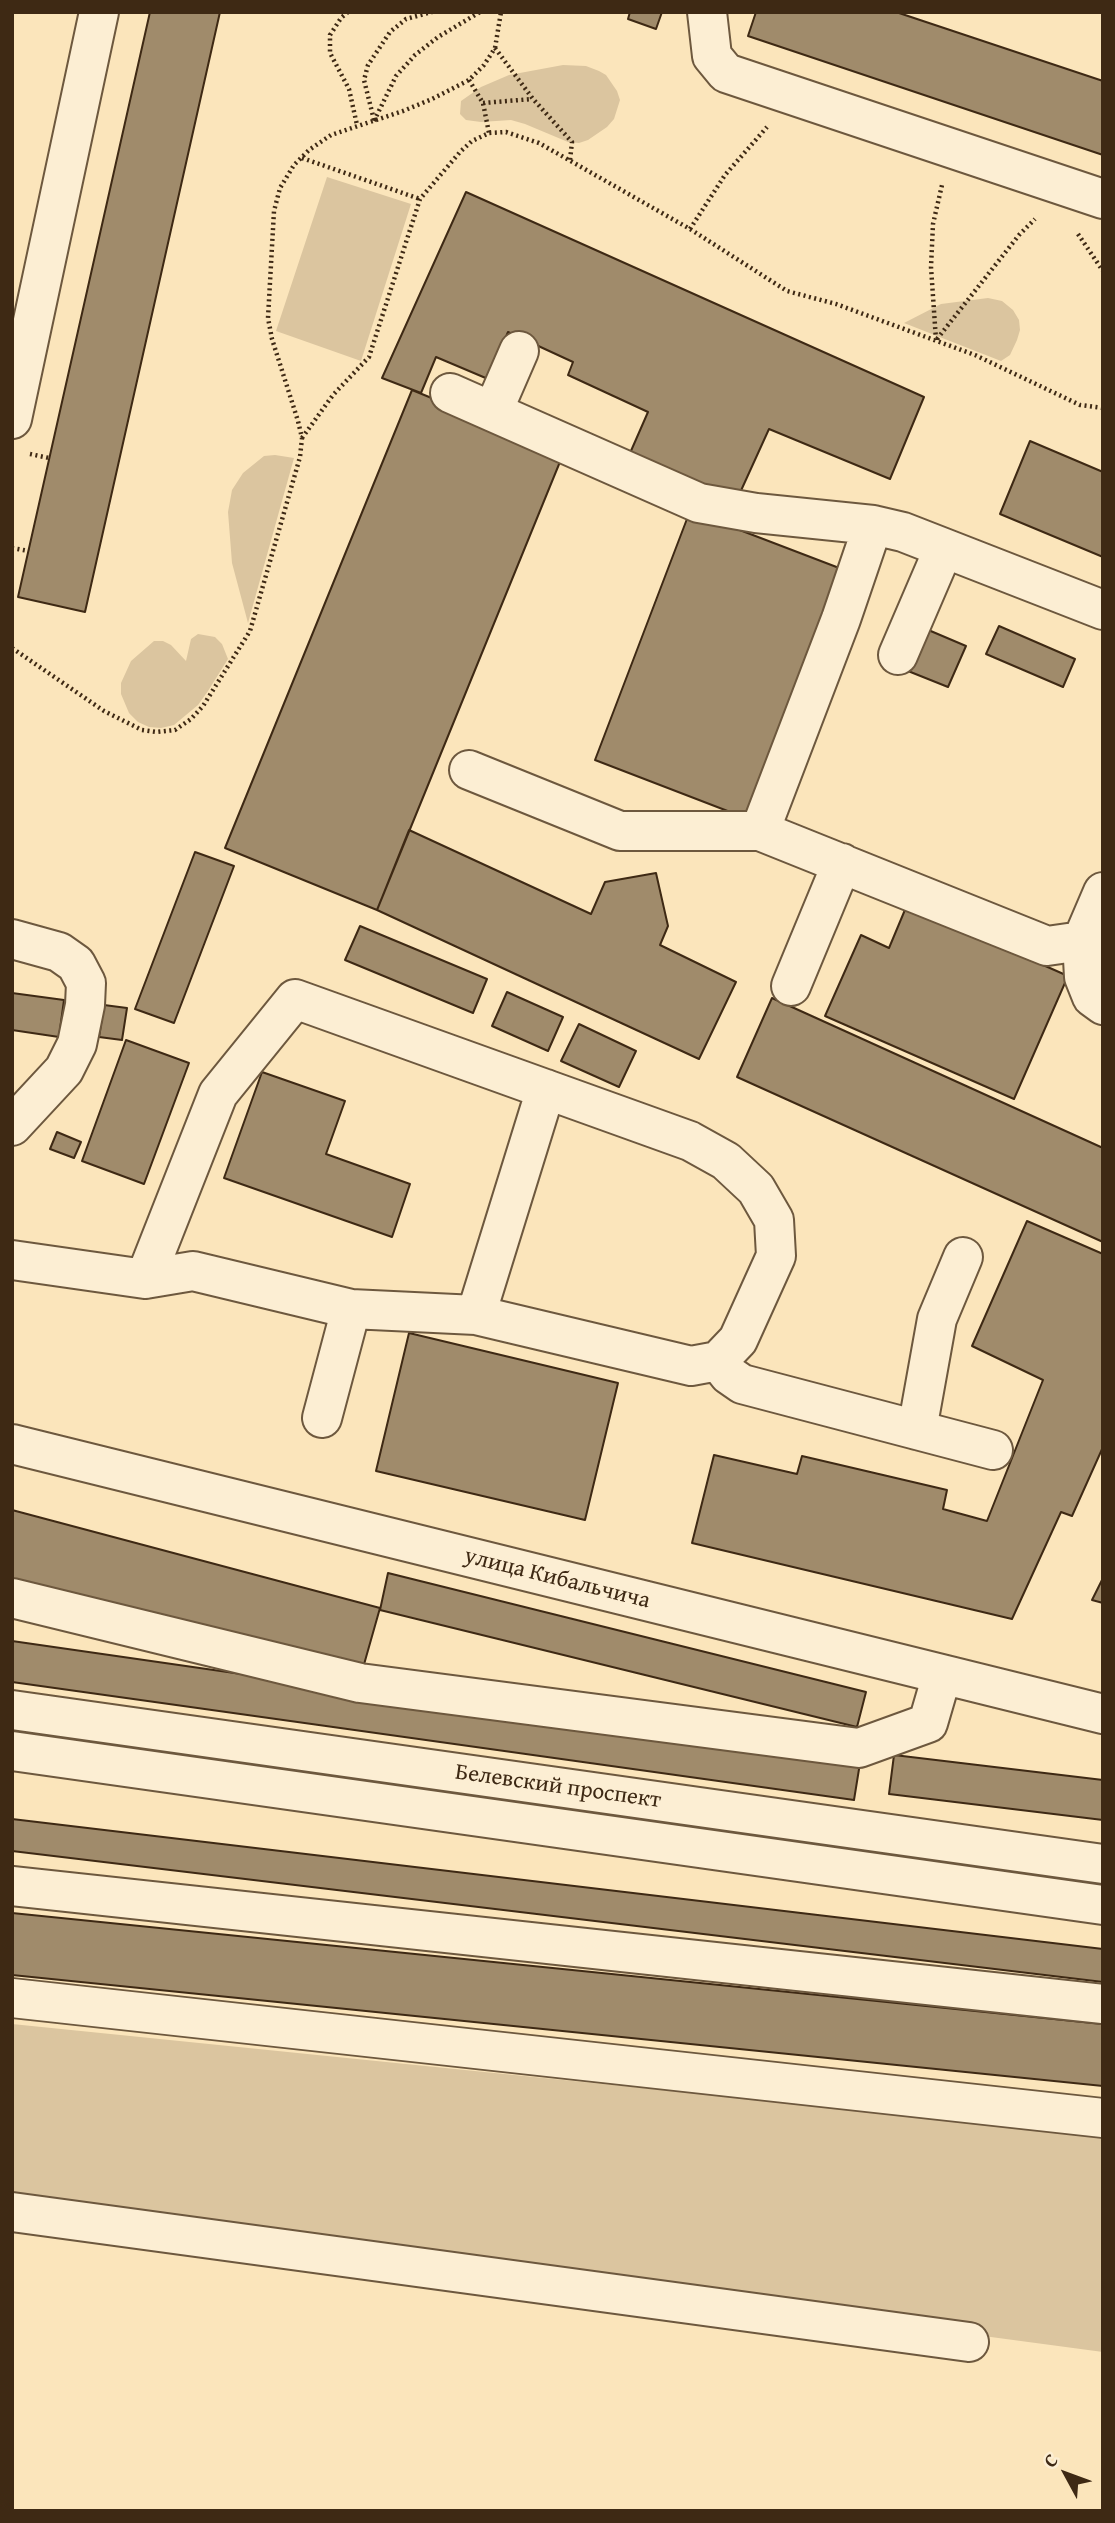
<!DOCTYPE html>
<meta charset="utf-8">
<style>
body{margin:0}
#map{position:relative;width:1115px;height:2523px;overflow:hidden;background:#fbe5bb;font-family:"Gentium Book Plus",serif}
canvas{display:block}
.frame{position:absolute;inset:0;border:14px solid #3e2914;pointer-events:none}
.north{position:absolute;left:1031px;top:2439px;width:70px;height:70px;-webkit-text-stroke:5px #fceed3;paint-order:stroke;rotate:311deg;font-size:19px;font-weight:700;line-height:28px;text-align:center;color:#3e2914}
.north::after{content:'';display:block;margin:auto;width:24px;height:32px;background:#3e2914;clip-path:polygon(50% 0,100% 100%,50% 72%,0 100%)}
</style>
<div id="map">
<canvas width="1115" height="2523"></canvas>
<div class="frame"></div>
<div class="north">С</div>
</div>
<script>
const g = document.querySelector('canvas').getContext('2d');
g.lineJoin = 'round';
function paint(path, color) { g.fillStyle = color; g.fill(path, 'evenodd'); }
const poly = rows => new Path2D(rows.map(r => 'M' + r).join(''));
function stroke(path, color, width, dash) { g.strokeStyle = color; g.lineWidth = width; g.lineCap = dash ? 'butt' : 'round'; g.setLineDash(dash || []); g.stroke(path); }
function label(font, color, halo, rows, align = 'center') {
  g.font = font + ' "Gentium Book Plus",serif'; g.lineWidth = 7; g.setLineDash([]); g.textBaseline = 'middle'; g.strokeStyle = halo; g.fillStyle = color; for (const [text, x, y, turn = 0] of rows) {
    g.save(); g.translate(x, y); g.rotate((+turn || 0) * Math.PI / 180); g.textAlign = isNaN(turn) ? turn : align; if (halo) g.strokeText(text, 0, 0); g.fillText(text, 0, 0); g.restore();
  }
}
const green = poly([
 [563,65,586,66,599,71,606,75,617,91,620,100,614,119,607,127,588,140,579,143,568,142,525,124,511,120,481,122,466,120,460,114,461,101,481,87,509,75],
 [327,177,411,204,361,361,276,331],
 [988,298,1002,301,1013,310,1019,320,1020,330,1017,340,1010,355,1001,361,904,323,941,304],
 [275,455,294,458,248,623,232,563,228,512,232,490,243,473,264,456],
 [198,634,215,637,222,644,228,659,208,691,198,705,174,725,161,728,149,727,138,722,129,713,121,694,121,683,131,661,154,641,163,641,171,645,186,661,191,639],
 [12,2024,977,2122,1103,2137,1103,2352,12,2206]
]);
const building = poly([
 [150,12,220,12,85,612,18,597,150,12],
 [630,12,662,12,656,29,628,19,630,12],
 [756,12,896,12,1103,81,1103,155,748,36,756,12],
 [466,192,924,397,890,479,769,429,734,506,627,460,648,412,568,375,573,362,508,332,488,379,436,357,421,393,382,378,466,192],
 [412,390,564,452,377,910,225,848,412,390],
 [1030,441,1103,472,1103,557,1000,514,1030,441],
 [690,511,847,571,751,820,595,760,690,511],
 [999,626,1075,659,1063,687,986,654,999,626],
 [926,629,966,646,948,687,908,671,926,629],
 [409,830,591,914,605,882,656,873,668,926,660,945,736,982,699,1059,377,910,409,830],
 [195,852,234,866,174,1023,135,1009,195,852],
 [907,905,1068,976,1014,1099,825,1016,861,935,889,948,907,905],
 [360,926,487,979,473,1013,345,960,360,926],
 [507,992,563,1017,548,1051,492,1026,507,992],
 [12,993,64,1000,59,1037,12,1030,12,993],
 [772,998,1103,1148,1103,1242,737,1077,772,998],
 [104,1005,127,1008,122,1040,99,1037,104,1005],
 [579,1024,636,1051,619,1087,561,1061,579,1024],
 [126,1040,189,1063,144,1184,82,1161,126,1040],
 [262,1072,345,1101,326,1154,410,1184,392,1237,224,1178,262,1072],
 [57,1132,81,1142,74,1158,50,1149,57,1132],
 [1027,1221,1103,1254,1103,1447,1072,1516,1061,1512,1012,1619,692,1543,714,1455,797,1474,802,1456,947,1490,943,1509,987,1521,1043,1380,972,1346,1027,1221],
 [409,1333,618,1383,585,1520,376,1471,409,1333],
 [12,1510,380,1608,361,1675,12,1582,12,1510],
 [388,1573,866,1692,857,1727,380,1610,388,1573],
 [1103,1578,1103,1603,1092,1600,1103,1578],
 [12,1641,860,1763,854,1800,12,1682,12,1641],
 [894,1755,1103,1780,1103,1820,889,1794,894,1755],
 [12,1819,1103,1949,1103,1982,12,1851,12,1819],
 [12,1913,1103,2024,1103,2086,12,1975,12,1913]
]);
const path = poly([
 [348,12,341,18,330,35,330,53,349,89,357,125],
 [495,48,533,99,572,142,570,160],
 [469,80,483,103,489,133],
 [483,103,532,99],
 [374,120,364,80,368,65,390,32,406,19,432,12],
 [374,121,396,76,415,55,438,37,480,12],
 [302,158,420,199],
 [690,229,725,175,767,127],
 [1078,234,1103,271],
 [937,339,1019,235,1035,219],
 [936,340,931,267,933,224,942,185],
 [302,438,333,395,369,357,420,199,460,152,472,141,489,133,506,132,539,143,690,229,787,291,836,304,975,355,1080,405,1103,408],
 [30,454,49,458],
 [12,548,29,551],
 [12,648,104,711,142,730,156,732,175,730,191,719,203,706,250,631,300,457,302,438,298,421,272,339,268,318,274,211,280,188,294,165,309,150,331,135,403,111,432,99,469,80,484,65,495,48,501,12]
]);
const minor = poly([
 [707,12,712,56,726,73,1103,199],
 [450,393,699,503,756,513,873,525],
 [493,411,519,351],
 [12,419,99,12],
 [898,655,944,548],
 [469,770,620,831,760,831,841,619,873,525,903,532,1103,610],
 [760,831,1047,946,1082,941],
 [1103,892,1082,941,1084,977,1092,997,1103,1005],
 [12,939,59,952,76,964,86,983,85,1005,77,1044,64,1070,12,1126],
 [791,986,842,863],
 [12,1260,145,1279,193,1271,351,1309,476,1315,691,1366,718,1361,738,1340,776,1256,774,1220,756,1189,726,1161,690,1141,295,999,218,1094,145,1279],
 [476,1315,546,1089],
 [718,1361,729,1375,742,1384,993,1450],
 [322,1418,351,1309],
 [917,1430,937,1319,963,1257],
 [12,1444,1103,1714],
 [12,1598,360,1683,859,1748,928,1723,942,1675],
 [12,1710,1103,1864],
 [12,1751,1103,1905],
 [12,1886,1103,2004],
 [12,1998,1103,2118],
 [12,2212,969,2342]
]);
const streetNames = [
 ["улица Кибальчича",557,1579,14],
 ["Белевский проспект",558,1787,8]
];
paint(green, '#dbc59f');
paint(building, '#a08b6b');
stroke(building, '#3e2914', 2);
stroke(minor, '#6d583e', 42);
stroke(path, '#3e2914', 4.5, [2, 3.5]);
stroke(minor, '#fceed3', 38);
label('23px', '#3e2914', '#fceed3', streetNames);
</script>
